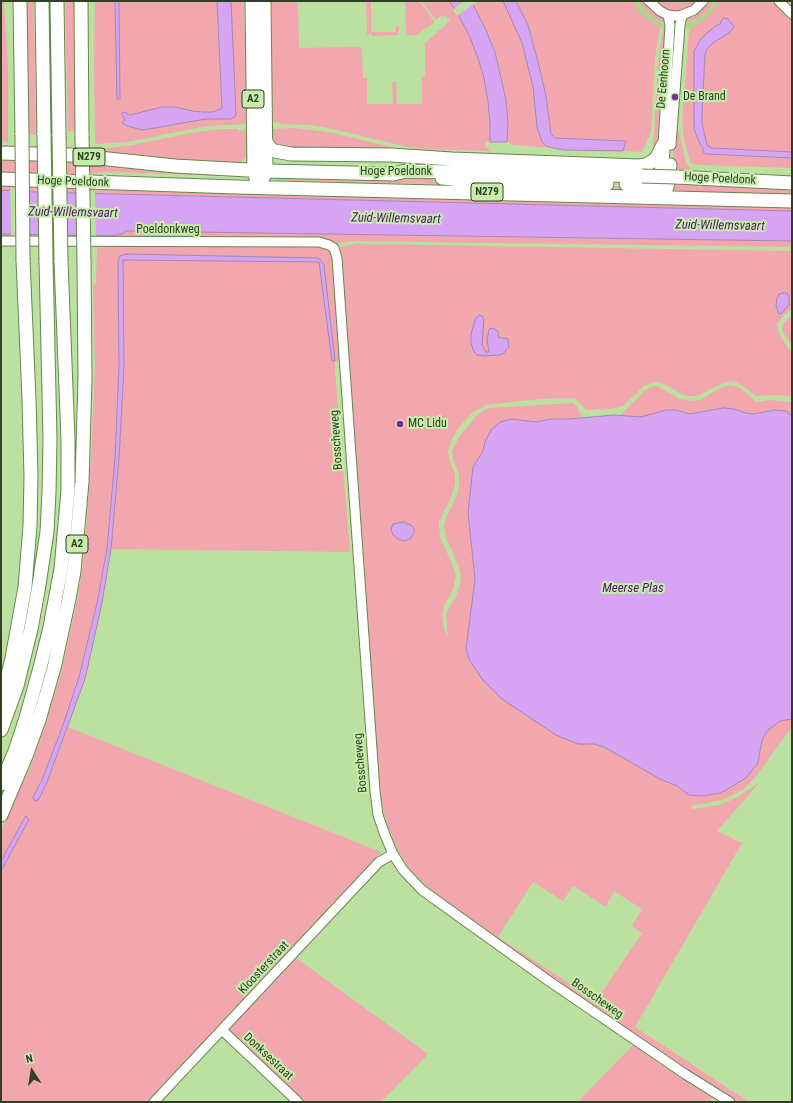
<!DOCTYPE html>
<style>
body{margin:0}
#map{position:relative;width:793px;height:1103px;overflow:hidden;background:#bbe09f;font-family:"Roboto Condensed",sans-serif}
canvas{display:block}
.frame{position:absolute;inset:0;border:2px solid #303f25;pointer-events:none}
.north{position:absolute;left:12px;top:1051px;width:40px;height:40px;-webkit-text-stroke:3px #c7edac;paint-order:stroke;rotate:348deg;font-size:11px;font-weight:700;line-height:16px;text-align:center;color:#303f25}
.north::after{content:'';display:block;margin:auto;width:14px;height:18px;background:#303f25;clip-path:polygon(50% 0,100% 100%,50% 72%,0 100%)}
</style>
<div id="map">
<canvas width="793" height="1103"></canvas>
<div class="frame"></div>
<div class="north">N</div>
</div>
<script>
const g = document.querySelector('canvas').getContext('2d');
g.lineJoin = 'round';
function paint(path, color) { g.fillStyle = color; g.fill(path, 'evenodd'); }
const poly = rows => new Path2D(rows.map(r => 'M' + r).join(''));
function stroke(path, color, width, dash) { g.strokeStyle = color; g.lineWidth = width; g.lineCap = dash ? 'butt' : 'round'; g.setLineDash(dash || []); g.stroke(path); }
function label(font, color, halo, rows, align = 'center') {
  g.font = font + ' "Roboto Condensed",sans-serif'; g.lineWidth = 4; g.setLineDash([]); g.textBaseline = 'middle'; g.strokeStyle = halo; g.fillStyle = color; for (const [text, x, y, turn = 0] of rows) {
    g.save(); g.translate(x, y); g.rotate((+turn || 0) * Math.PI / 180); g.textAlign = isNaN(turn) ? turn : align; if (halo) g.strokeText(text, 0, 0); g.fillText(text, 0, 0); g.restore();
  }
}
const built = poly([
 [631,1,732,1,692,28,665,29,649,23,633,6]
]);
const green = poly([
 [1,1,4,1,4,6,8,66,8,142,1,140],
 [25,1,34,1,36,135,28,134],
 [48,1,52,1,53,123,52,133,50,123],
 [65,1,75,1,76,131,68,131],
 [95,1,115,1,116,33,120,99,119,1,217,1,222,108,213,112,203,112,192,111,175,107,140,112,130,115,126,113,123,117,125,119,122,123,127,126,143,130,206,119,230,119,235,117,236,114,231,1,244,1,247,124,207,126,127,142,95,144,94,62],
 [272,1,298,1,299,48,356,47,361,48,362,50,363,78,367,78,367,104,393,104,392,82,396,82,397,104,422,104,422,77,425,77,425,43,450,21,445,15,443,17,441,15,436,20,421,1,449,1,455,9,469,35,478,58,484,78,490,125,490,142,485,142,485,147,489,148,489,151,422,149,404,146,333,129,312,125,280,124,279,122,271,123,272,96],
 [366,1,371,1,371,32,396,32,396,26,398,26,399,28,398,35,372,36,371,33,370,33,369,36,367,34],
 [405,1,419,1,434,21,433,24,416,35,408,35,406,31],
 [479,1,503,1,518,32,527,63,533,87,537,127,539,137,542,142,546,146,553,148,513,145,507,142,508,125,506,100,495,52,485,28,473,5],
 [516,1,633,1,638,11,644,17,660,27,655,58,651,132,642,152,623,151,626,142,554,138,551,134,546,96,539,66,528,25],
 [638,1,646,1,665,18,667,23,660,21,650,15],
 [653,1,681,3,686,1,700,1,686,10,676,12,664,9],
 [707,1,715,1,707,12,698,18,683,23,687,17],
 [719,1,774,1,792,19,792,152,711,148,707,145,702,123,702,113,705,54,707,49,719,38,724,18,721,21,721,23,719,25,696,46,694,51,694,125,700,144,706,154,792,158,792,168,701,165,693,164,690,162,684,139,682,121,689,29,701,22,709,15,716,8],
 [663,27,668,28,664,71,661,72,657,70],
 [660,75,666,75,661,92,657,150,654,155,650,159,636,163,445,158,374,150,288,148,282,147,275,142,271,129,294,128,312,130,333,133,403,150,428,153,639,159,647,157,653,149,657,81,658,77],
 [681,77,681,79,678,127,686,163,692,170,672,169,674,132],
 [223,129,238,129,238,131,247,130,246,157,239,164,1,149,1,145,74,148,109,148,133,145,196,132],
 [9,159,30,159,232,173,232,176,107,172,73,175,1,173,1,161],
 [277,175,408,177,459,182,644,187,644,189,276,180],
 [671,182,792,187,792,196,671,193],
 [1,185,792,207,792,211,1,191],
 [126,231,792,241,792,247,357,241,338,243,324,239,1,238,1,234,110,236,122,234],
 [357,244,792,251,792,310,784,315,777,324,778,331,781,337,792,353,792,397,779,395,756,396,743,386,734,381,723,383,697,396,688,396,683,395,664,384,657,382,645,385,623,406,612,409,586,410,576,399,572,398,540,399,486,405,473,412,459,427,452,439,448,451,449,458,455,475,455,484,452,495,439,522,440,537,453,566,456,576,453,590,445,604,442,614,444,629,448,637,446,614,457,594,461,579,459,567,446,538,444,526,446,518,457,495,459,485,459,475,453,459,452,451,459,437,477,415,484,410,490,408,573,403,577,407,582,417,536,422,511,419,483,451,475,464,470,534,475,579,466,649,469,659,474,667,494,692,518,708,589,744,594,744,612,751,660,779,677,786,681,790,702,796,721,793,746,778,755,768,760,754,762,740,768,730,780,721,792,719,792,729,787,733,757,775,743,790,722,800,707,803,692,805,692,809,720,805,738,797,759,783,717,831,742,843,635,1027,749,1102,736,1102,690,1074,487,932,429,889,408,867,398,850,386,822,381,797,375,745,339,249,340,247],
 [533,882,563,901,573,886,606,907,614,891,642,909,632,926,642,933,596,1001,498,937],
 [228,245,317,245,331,250,333,254,342,362,335,361,335,370,350,552,111,549,119,458,124,367,122,261,123,259,319,262,332,361,323,261,126,254,118,261,119,367,115,458,107,549,97,603,79,677,63,725,42,780,33,797,47,782,68,727,381,852,147,1102,1,1102,1,871,27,823,24,819,1,861,1,830,19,788,29,771,47,720,61,673,78,597,85,547,91,459,95,367,93,284,96,283,97,246],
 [792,315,792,346,783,332,782,325],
 [730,385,739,387,756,402,769,400,792,402,792,416,786,411,775,410,753,414,729,408,715,409,690,414,682,411,641,417,621,415,644,391,651,387,657,386,680,399,692,401,700,400,719,389],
 [296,958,428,1054,381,1102,304,1102,233,1036,230,1032,231,1025],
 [633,1045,661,1065,713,1098,709,1102,578,1102]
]);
const water = poly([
 [115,1,119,1,120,99,117,99,115,1],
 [217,1,231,1,236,114,235,117,230,119,206,119,143,130,127,126,122,123,125,120,122,114,122,113,124,112,130,115,162,107,175,107,192,111,203,112,213,112,222,108,217,1],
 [449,1,471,1,485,28,495,52,506,100,508,125,507,142,490,142,490,125,488,102,484,78,478,58,469,35,455,9,449,1],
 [503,1,516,1,528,25,539,66,546,96,551,134,555,138,626,141,623,151,564,150,553,148,546,146,542,142,537,127,533,87,522,43,503,1],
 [724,18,728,19,733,25,734,27,729,33,713,43,707,49,705,54,702,113,702,123,707,145,711,148,792,152,792,158,706,154,703,152,703,148,700,144,695,132,694,125,694,51,700,40,707,33,717,25,719,25,721,23,721,21,724,18],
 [9,190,34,192,792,211,792,241,126,231,122,234,110,236,1,234,1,191,9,190],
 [126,254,317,258,320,259,324,265,335,361,332,361,319,262,123,260,124,367,119,458,111,549,102,603,85,679,47,782,39,799,36,801,34,800,33,797,42,780,63,725,79,677,97,603,107,549,115,458,119,367,118,261,120,256,126,254],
 [783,293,787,293,789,296,789,305,782,313,779,314,776,305,777,298,779,294,783,293],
 [479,315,482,316,484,319,482,345,486,352,489,352,487,340,489,329,493,328,498,331,498,337,508,339,509,347,503,354,499,355,485,356,477,355,474,352,471,343,471,334,475,320,479,315],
 [723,408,734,409,746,413,753,414,775,410,786,411,792,416,792,719,780,721,768,730,762,740,758,763,746,778,721,793,702,796,689,795,677,786,660,779,604,747,594,744,578,744,556,735,502,699,482,679,469,659,466,649,475,579,468,513,473,467,483,451,485,442,491,430,500,422,511,419,536,422,551,419,569,419,614,415,641,417,666,410,676,410,690,414,723,408],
 [403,522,411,525,414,528,414,533,411,538,405,541,398,539,393,535,391,529,393,524,403,522],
 [26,816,29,820,27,823,1,871,1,861,24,819,26,816]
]);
const pier = poly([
 [464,1,473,1,475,3,457,16,453,10],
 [10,188,29,189,29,236,11,236],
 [77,191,95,191,96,238,78,237]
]);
const minor = poly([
 [649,1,660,11,668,15,676,16,682,15,694,10,703,1],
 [779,1,792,14],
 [663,145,670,25,668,15],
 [671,145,680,25,682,15],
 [1,241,319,242,329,245,334,248,337,258,375,791,378,815,385,835,393,854,403,870,422,890,546,979,685,1074,730,1102],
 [222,1030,298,1102],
 [154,1102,379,862,393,854]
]);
const highway = poly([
 [20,1,22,135],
 [42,1,44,135],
 [57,1,59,136],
 [81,1,82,136],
 [252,1,254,171,256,178],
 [265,141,271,149,275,151,291,154,391,155,452,159,639,166,646,165,653,161,657,157,663,145],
 [1,153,70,155,175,166,266,171,394,174,406,171,451,172,461,170,642,176],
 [676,177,792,183],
 [263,178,266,171,264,1],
 [442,178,462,180,607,184],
 [1,179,237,187,792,201],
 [626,184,651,185,659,181,661,178,663,149],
 [651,195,661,191,667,187,670,165],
 [1,702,12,658,25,587,30,526,31,477,29,399,23,260],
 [1,730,17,686,31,629,38,591,47,532,49,492,50,439,46,260],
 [1,784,15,751,26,718,41,664,50,627,61,569,68,490,68,440,61,261],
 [1,815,26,756,39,720,54,668,69,599,74,571,82,482,85,378,84,261]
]);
const highwayBridge = poly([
 [22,135,23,260],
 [44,135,46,260],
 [59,136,61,261],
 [82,136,84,261],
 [642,176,676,177]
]);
const markers = [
 [675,97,4,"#792c9e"],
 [400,424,4,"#792c9e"]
];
const shields = [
 [253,99,22],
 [89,157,32],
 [487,192,32],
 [77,544,22]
];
const shieldNames = [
 ["A2",253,99],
 ["N279",89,157],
 ["N279",487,192],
 ["A2",77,544]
];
const streetNames = [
 ["De Eenhoorn",664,79,-85],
 ["Hoge Poeldonk",396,172],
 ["Hoge Poeldonk",720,179,3],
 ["Hoge Poeldonk",73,182,2],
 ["Poeldonkweg",168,230],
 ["Bosscheweg",337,440,-94],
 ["Bosscheweg",361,763,-95],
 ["Kloosterstraat",264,968,-47],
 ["Bosscheweg",597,999,35],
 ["Donksestraat",268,1057,43]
];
const poiNames = [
 ["De Brand",683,97],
 ["MC Lidu",408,424]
];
const waterNames = [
 ["Zuid-Willemsvaart",73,213,1],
 ["Zuid-Willemsvaart",396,219,1],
 ["Zuid-Willemsvaart",720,226,1],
 ["Meerse Plas",633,589]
];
paint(built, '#acd58d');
paint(green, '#f2a7ae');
paint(water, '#d6a4f3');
stroke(water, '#a486b5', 1);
paint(pier, '#bbe09f');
stroke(minor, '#66884b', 11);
stroke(highway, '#66884b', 15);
stroke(minor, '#fff', 9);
stroke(highway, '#fff', 13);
stroke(highwayBridge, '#66884b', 15, []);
stroke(highwayBridge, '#fff', 13);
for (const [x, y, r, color] of markers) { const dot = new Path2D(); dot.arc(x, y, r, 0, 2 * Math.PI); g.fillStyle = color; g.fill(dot); stroke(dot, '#c7edac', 1.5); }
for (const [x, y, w] of shields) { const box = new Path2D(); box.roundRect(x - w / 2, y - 9, w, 18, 3); g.fillStyle = '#c7edac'; g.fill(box); stroke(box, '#303f25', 1); }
label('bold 11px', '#303f25', null, shieldNames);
label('12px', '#303f25', '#c7edac', streetNames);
label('12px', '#303f25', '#c7edac', poiNames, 'left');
label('italic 13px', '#541471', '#c7edac', waterNames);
</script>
